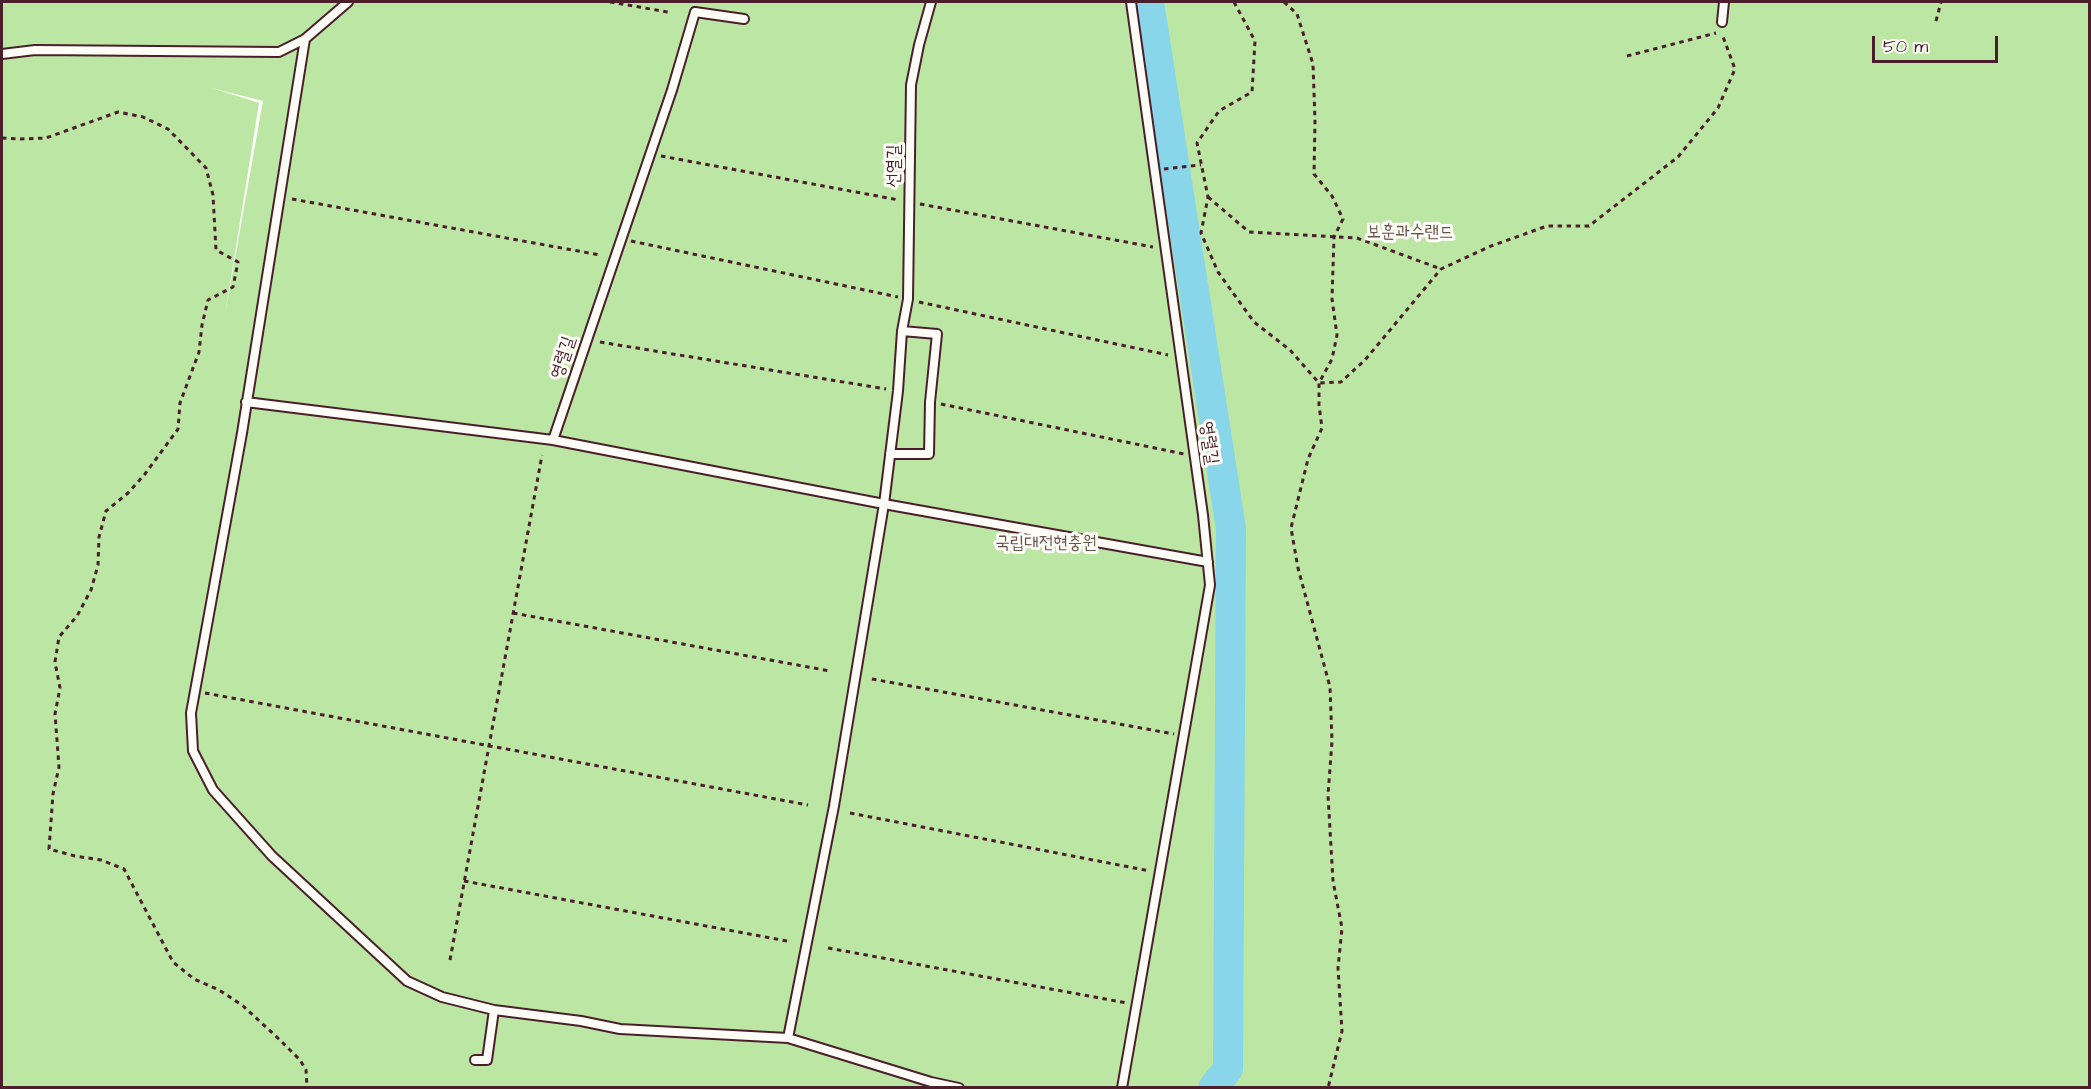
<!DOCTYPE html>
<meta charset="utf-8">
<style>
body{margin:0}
#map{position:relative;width:2091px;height:1089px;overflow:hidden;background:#fdfcf7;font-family:"Architects Daughter",sans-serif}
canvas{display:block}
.frame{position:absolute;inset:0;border:3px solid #4a1f2b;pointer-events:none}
.scale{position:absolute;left:1872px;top:36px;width:126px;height:27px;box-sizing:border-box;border:3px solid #4a1f2b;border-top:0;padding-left:8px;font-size:18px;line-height:21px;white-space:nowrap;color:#4a1f2b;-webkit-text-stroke:4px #fdfcf7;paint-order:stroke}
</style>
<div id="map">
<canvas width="2091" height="1089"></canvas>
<div class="frame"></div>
<div class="scale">50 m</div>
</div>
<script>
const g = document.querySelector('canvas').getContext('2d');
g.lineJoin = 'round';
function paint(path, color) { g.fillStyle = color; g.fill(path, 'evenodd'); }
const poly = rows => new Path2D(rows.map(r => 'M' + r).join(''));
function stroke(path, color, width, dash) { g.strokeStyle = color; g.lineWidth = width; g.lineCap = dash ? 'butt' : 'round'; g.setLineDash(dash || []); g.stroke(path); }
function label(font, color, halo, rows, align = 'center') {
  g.font = font + ' "Architects Daughter","Poor Story",sans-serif'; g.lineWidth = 6; g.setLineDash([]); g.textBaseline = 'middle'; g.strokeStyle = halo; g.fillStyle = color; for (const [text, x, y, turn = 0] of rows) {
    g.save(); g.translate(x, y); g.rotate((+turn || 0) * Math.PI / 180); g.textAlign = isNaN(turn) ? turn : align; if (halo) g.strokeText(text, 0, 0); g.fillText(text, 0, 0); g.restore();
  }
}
const green = poly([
 [2,2,2089,2,2089,1087,2,1088],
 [212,88,263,101,225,315,259,103]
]);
const river = poly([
 [1149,2,1231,529,1228,1069,1213,1088]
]);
const path = poly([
 [610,2,668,12],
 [1234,2,1255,41,1252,92,1219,111,1197,143,1208,197,1201,233,1218,272,1254,322,1290,350,1319,383,1341,382,1365,360,1441,269,1491,246,1547,226,1589,226,1678,157,1718,108,1735,69,1722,34],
 [1284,2,1297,14,1313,64,1315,121,1314,174,1332,196,1343,219,1334,237,1332,299,1337,335,1332,359,1319,383,1319,405,1322,428,1308,459,1291,528,1298,568,1330,687,1332,741,1328,795,1333,881,1342,928,1338,968,1342,1031,1328,1088],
 [1936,21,1941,2],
 [1627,56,1716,33],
 [2,138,20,139,46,138,118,112,143,117,168,129,206,168,213,195,216,250,238,262,233,287,208,300,202,325,199,352,180,403,178,429,145,474,128,493,106,511,99,537,98,565,91,590,77,616,59,637,55,662,60,688,55,714,59,767,53,794,49,849,75,856,101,860,124,869,173,962,194,979,219,990,242,1005,280,1040,300,1060,306,1070,307,1088],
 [661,156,899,200],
 [1164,169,1201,165],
 [1208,197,1249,232,1357,238,1441,269],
 [292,199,600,255],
 [920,204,1153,247],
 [631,241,898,297],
 [919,302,1168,355],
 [600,342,886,389],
 [941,404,1184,454],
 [513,613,830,671],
 [872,679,1174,734],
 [205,693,808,805],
 [850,813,1150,871],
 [464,881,787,941],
 [828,948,1127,1003],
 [450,960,542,455]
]);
const service = poly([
 [744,19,695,12,672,90,553,440,884,504,1208,562],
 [1722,22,1724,2],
 [305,39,242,433,191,713,193,751,213,790,272,856,407,981,442,997,494,1010,581,1021,620,1029,788,1038,931,1082,959,1088],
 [2,54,35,50,279,52,305,39,348,2],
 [246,402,553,440],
 [890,454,929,454,930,402,937,334,902,331],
 [788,1038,834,806,884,504,898,391,902,331,908,299,911,85,919,45,931,2],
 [475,1060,487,1060,494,1010],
 [1122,1088,1210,585,1203,515,1131,2]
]);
const streetNames = [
 ["선열길",895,166,-90],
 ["영렬길",564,358,-72],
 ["영렬길",1208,443,82]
];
const parkNames = [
 ["보훈과수랜드",1410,233],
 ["국립대전현충원",1046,544]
];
paint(green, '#bce6a3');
stroke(river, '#89d5e9', 30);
stroke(service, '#4a1f2b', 12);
stroke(path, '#4a1f2b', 3, [4.5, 4.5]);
stroke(service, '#fdfcf7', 8);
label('18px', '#4a1f2b', '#fdfcf7', streetNames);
label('18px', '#665149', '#fdfcf7', parkNames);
</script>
